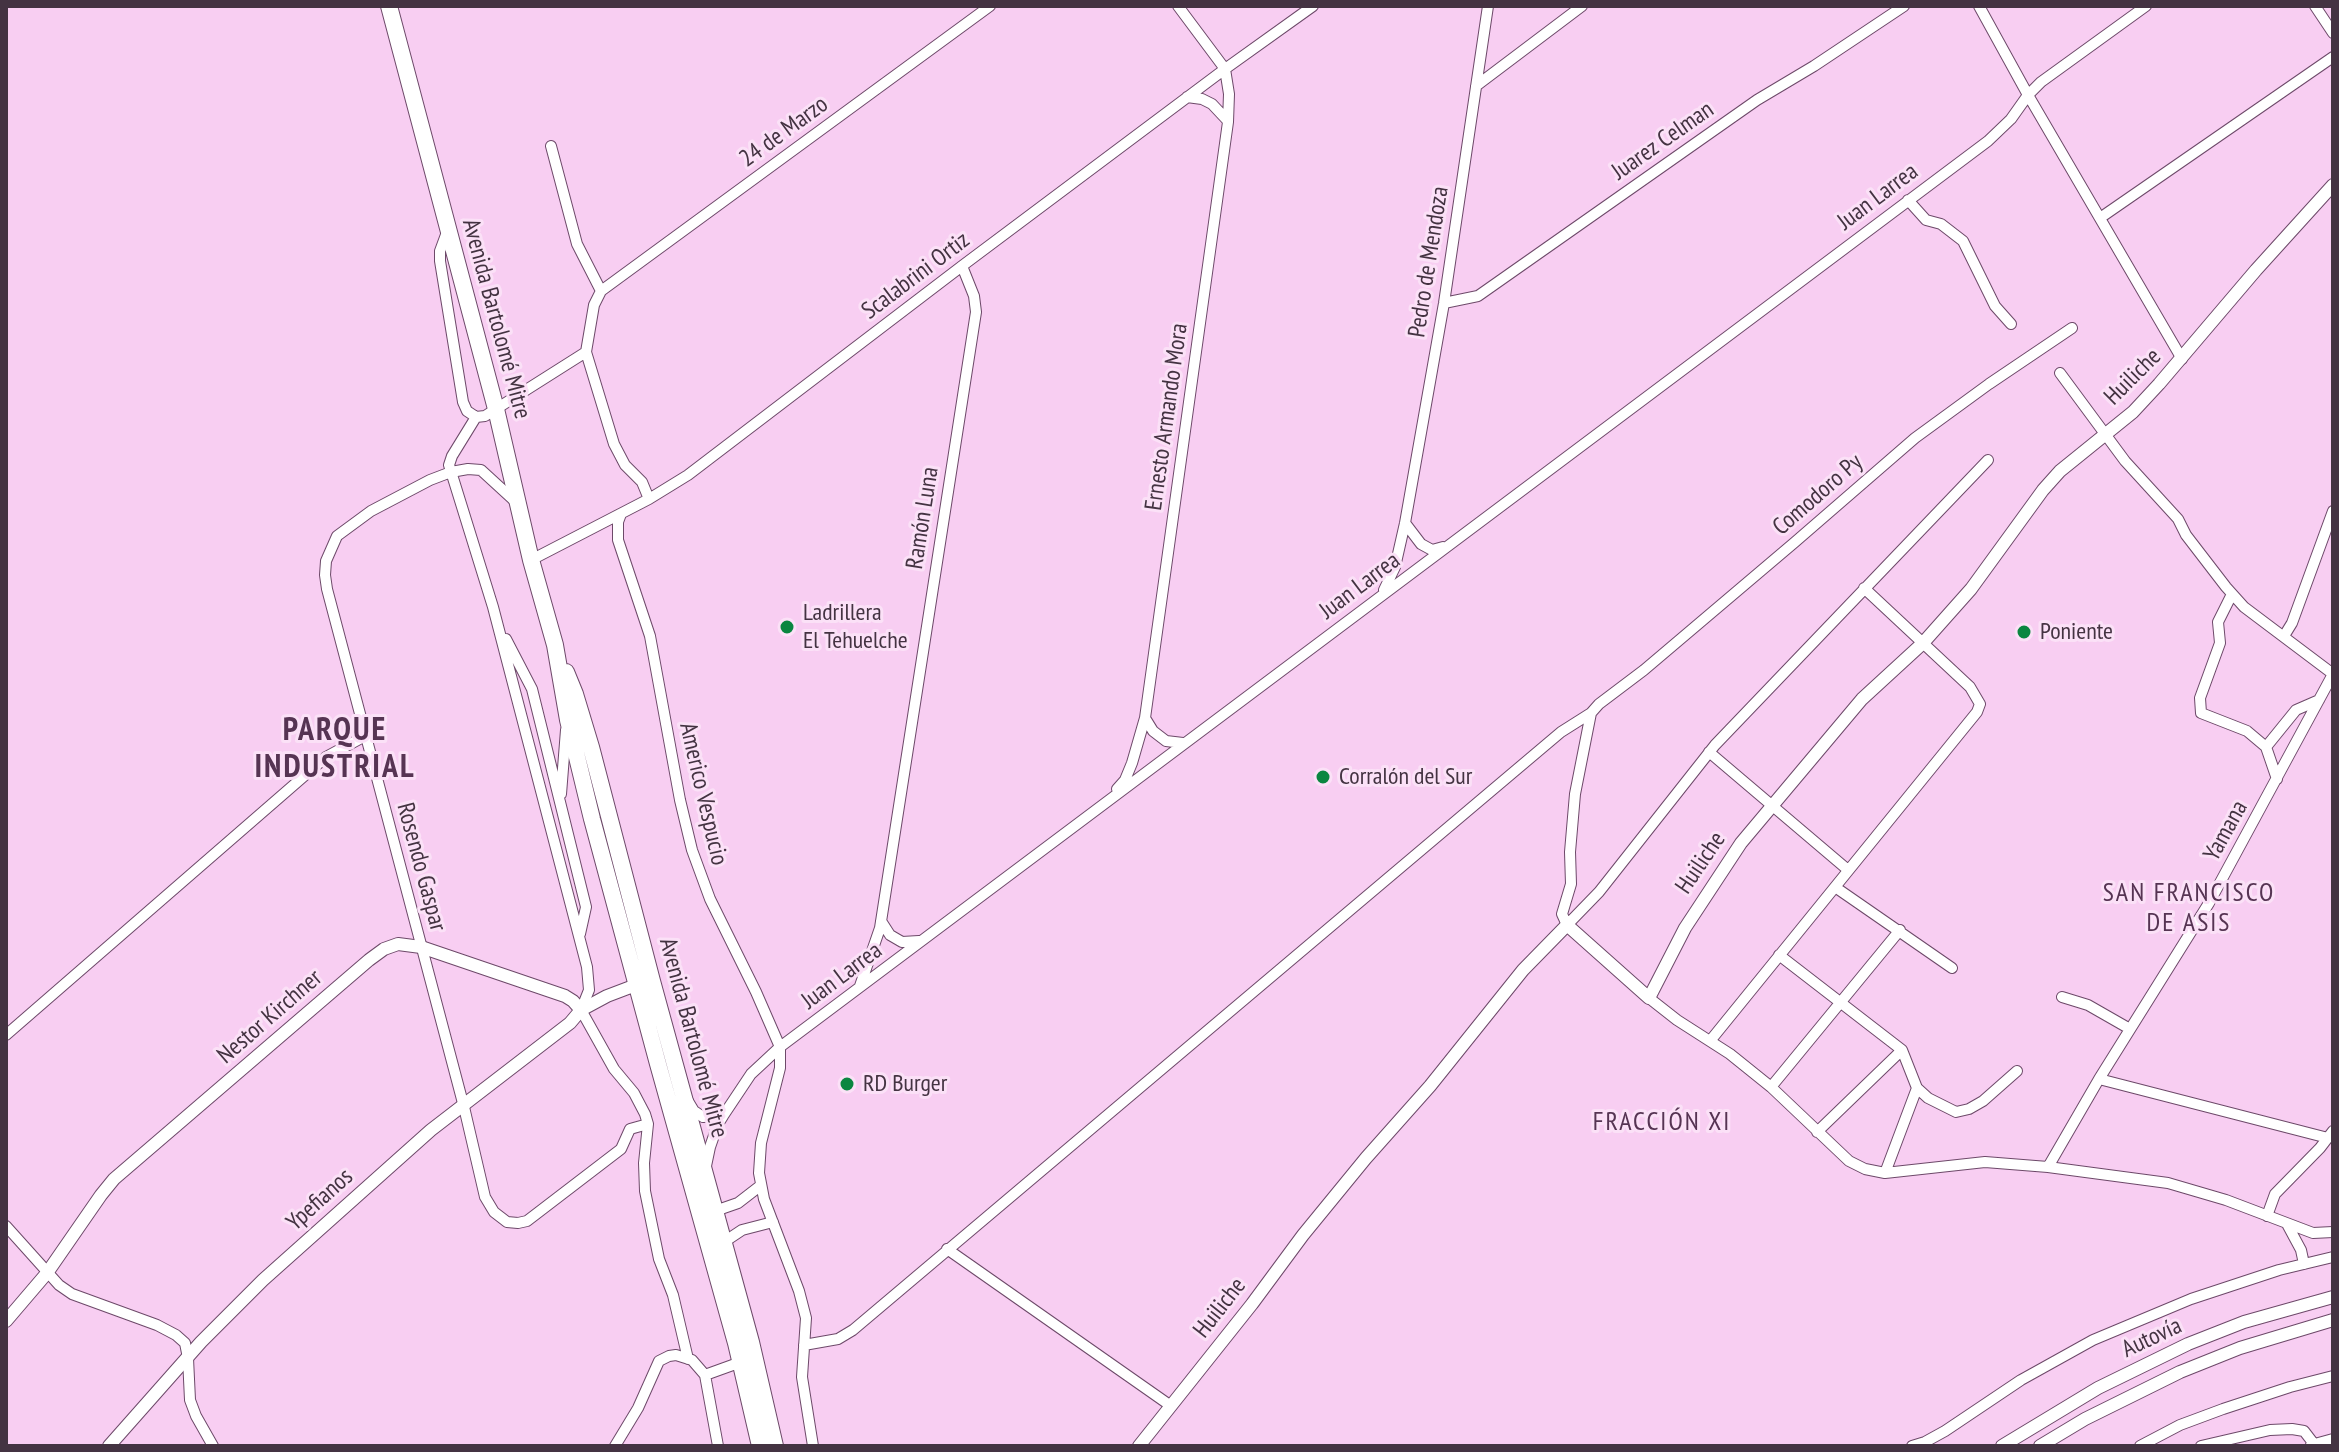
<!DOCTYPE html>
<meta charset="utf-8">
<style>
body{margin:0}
#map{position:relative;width:2339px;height:1452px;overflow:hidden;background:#f8cef2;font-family:"PT Sans Narrow",sans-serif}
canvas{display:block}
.frame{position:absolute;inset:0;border:8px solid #443342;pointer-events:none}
</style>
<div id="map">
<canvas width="2339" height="1452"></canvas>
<div class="frame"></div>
</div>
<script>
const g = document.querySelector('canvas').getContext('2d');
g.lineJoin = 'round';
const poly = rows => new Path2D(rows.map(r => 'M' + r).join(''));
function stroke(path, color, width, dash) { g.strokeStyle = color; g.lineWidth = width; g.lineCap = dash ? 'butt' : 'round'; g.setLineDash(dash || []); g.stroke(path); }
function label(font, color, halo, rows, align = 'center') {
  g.font = font + ' "PT Sans Narrow",sans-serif'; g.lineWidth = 6; g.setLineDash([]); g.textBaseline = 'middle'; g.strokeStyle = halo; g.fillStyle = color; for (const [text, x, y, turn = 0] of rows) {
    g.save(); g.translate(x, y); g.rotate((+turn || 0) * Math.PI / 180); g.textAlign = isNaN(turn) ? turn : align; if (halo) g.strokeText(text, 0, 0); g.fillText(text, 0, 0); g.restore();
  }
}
const minor = poly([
 [1979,6,2028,95,2182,359],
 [2315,6,2333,33],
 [1476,86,1582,6],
 [1187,97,1202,99,1212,104,1227,120],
 [551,146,577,244,601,291,594,305,586,352,614,444,625,465,642,482,649,499],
 [1908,200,1926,220,1941,224,1963,241,1995,306,2011,324],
 [2100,218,2333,57],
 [447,232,440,251,440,261,463,402,467,411,476,417,485,416,586,352],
 [601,291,990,6],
 [1444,303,1478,296,1757,100,1814,66,1904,6],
 [2060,373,2125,461,2178,519,2186,535,2226,587,2244,607,2333,674],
 [476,417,452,456,449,465,493,607,587,967,589,990,581,1010,614,1069,634,1093,645,1114,648,1124,644,1163,645,1191,659,1259,673,1295,688,1359],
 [1988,460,1715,745,1599,892,1567,925,1562,914,1571,884,1570,852,1575,794,1591,713,1599,704,1644,670,1795,542,1915,438,1989,384,2072,328],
 [517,503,481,470,468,469,451,472,430,480,371,511,337,536,326,561,325,575,327,589,464,1107,485,1197,494,1212,507,1222,518,1223,527,1221,621,1149,630,1129,648,1124],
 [621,514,618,522,618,540,650,636,680,800,692,850,710,899,756,992,780,1047,780,1068,761,1143,759,1173,764,1199,799,1291,806,1318,802,1377,813,1446],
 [1405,523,1421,544,1432,550,1443,547],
 [531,560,649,499,688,475,962,266,1225,69,1313,6],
 [1384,590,1395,567,1405,523,1444,303,1488,6],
 [2232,594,2218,622,2220,643,2200,698,2201,713,2247,731,2266,747,2277,779],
 [2284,636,2292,623,2333,511],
 [506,639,532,689,586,907,580,934],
 [1145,718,1153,731,1166,741,1183,743],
 [2266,747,2296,710,2319,700],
 [1709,752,1848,870],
 [1117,789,1125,780,1132,763,1145,718,1228,122,1229,94,1225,69,1178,6],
 [561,794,566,730],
 [1835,887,1952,968],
 [881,921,890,935,902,942,919,941],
 [1779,955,1902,1050,1917,1088,1928,1098,1956,1112,1969,1109,1983,1101,2017,1071],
 [860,986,880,928,976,312,974,296,962,266],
 [2062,997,2088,1005,2130,1029],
 [1649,998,1677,1020,1730,1054,1771,1087,1849,1161,1865,1169,1885,1173,1985,1162,2048,1167,2168,1183,2226,1200,2313,1233,2333,1232],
 [6,1035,326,757,365,736],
 [1710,1041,1977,712,1980,704,1970,687,1864,588],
 [2099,1079,2328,1138],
 [1771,1087,1900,930],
 [688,1101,694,1111,703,1117,723,1116,718,1124,710,1147,706,1166],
 [723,1116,751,1074,780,1047,1988,141,2011,119,2028,95,2041,82,2146,6],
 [1817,1132,1902,1050],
 [2048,1167,2099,1079,2209,903,2333,674],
 [1885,1173,1917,1088],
 [715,1211,738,1203,760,1186],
 [2267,1216,2275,1194,2320,1148,2333,1131],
 [2287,1224,2301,1250,2304,1264],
 [6,1226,59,1285,72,1294,157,1325,176,1335,185,1343,188,1358,190,1400,196,1416,213,1446],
 [724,1242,742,1230,773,1222],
 [947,1249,1171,1406],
 [804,1345,838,1339,853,1330,1561,732,1591,713],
 [705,1375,741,1362],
 [2311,1445,2333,1439],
 [615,1446,638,1408,659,1361,669,1356,676,1355,692,1360,705,1375,718,1446],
 [1912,1446,1925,1442,1945,1431,2021,1380,2093,1340,2191,1299,2279,1270,2333,1257],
 [2140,1446,2180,1425,2223,1409,2290,1387,2333,1376],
 [2201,1446,2270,1430,2292,1429,2304,1431,2314,1444]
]);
const tertiary = poly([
 [6,1321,47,1273,101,1195,114,1179,369,960,384,949,398,944,421,947,565,996,573,1001,581,1010],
 [109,1446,201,1342,263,1280,431,1130,570,1023,581,1010,607,996,636,985],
 [1139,1446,1252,1304,1303,1235,1366,1158,1430,1086,1523,970,1567,925,1649,998,1685,928,1741,843,1862,699,1923,643,1971,589,2043,490,2060,471,2133,412,2159,384,2256,270,2333,185],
 [2002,1446,2098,1388,2188,1344,2244,1322,2333,1297],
 [2040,1446,2085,1419,2180,1372,2240,1348,2333,1320]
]);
const primary = poly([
 [389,6,496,409,531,560,555,645,568,720,592,819,658,1064,736,1343,760,1446],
 [566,672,575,694,591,747,652,981,751,1342,775,1446]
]);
const markers = [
 [787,627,8,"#0a8640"],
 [2024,632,8,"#0a8640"],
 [1323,777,8,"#0a8640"],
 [847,1084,8,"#0a8640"]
];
const streetNames = [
 ["24 de Marzo",784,132,-36],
 ["Juarez Celman",1663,141,-35],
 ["Juan Larrea",1878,197,-37],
 ["Pedro de Mendoza",1429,262,-81],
 ["Scalabrini Ortiz",916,276,-37],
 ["Avenida Bartolomé Mitre",496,319,75],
 ["Huiliche",2133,377,-45],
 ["Ernesto Armando Mora",1167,417,-82],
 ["Comodoro Py",1818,495,-41],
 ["Ramón Luna",923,518,-81],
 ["Juan Larrea",1360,586,-37],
 ["Americo Vespucio",703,794,77],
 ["Yamana",2226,831,-61],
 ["Huiliche",1701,863,-56],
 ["Rosendo Gaspar",421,867,75],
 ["Juan Larrea",842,976,-37],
 ["Nestor Kirchner",270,1017,-41],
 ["Avenida Bartolomé Mitre",693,1038,75],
 ["Ypefianos",320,1200,-42],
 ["Huiliche",1220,1308,-52],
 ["Autovía",2152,1338,-25]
];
const poiNames = [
 ["Ladrillera",803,613],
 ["El Tehuelche",803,641],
 ["Poniente",2040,632],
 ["Corralón del Sur",1339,777],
 ["RD Burger",863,1084]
];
const neighbourhoodNames = [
 ["SAN FRANCISCO",2189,894],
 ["DE ASIS",2189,924],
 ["FRACCIÓN XI",1662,1123]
];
const districtNames = [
 ["PARQUE",335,731],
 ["INDUSTRIAL",335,768]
];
stroke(minor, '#6d4969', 12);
stroke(tertiary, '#6d4969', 14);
stroke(primary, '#6d4969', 18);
stroke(minor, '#fff', 10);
stroke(tertiary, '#fff', 12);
stroke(primary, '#fff', 16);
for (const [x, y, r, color] of markers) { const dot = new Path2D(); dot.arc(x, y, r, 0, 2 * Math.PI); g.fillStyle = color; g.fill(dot); stroke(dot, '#fbe1f7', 3); }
label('24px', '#443342', '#fbe1f7', streetNames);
label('24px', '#443342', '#fbe1f7', poiNames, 'left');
g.letterSpacing = '2px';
label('26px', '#563453', '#fbe1f7', neighbourhoodNames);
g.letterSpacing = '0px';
g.letterSpacing = '2px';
label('bold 32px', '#563453', '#fbe1f7', districtNames);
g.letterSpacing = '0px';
</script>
